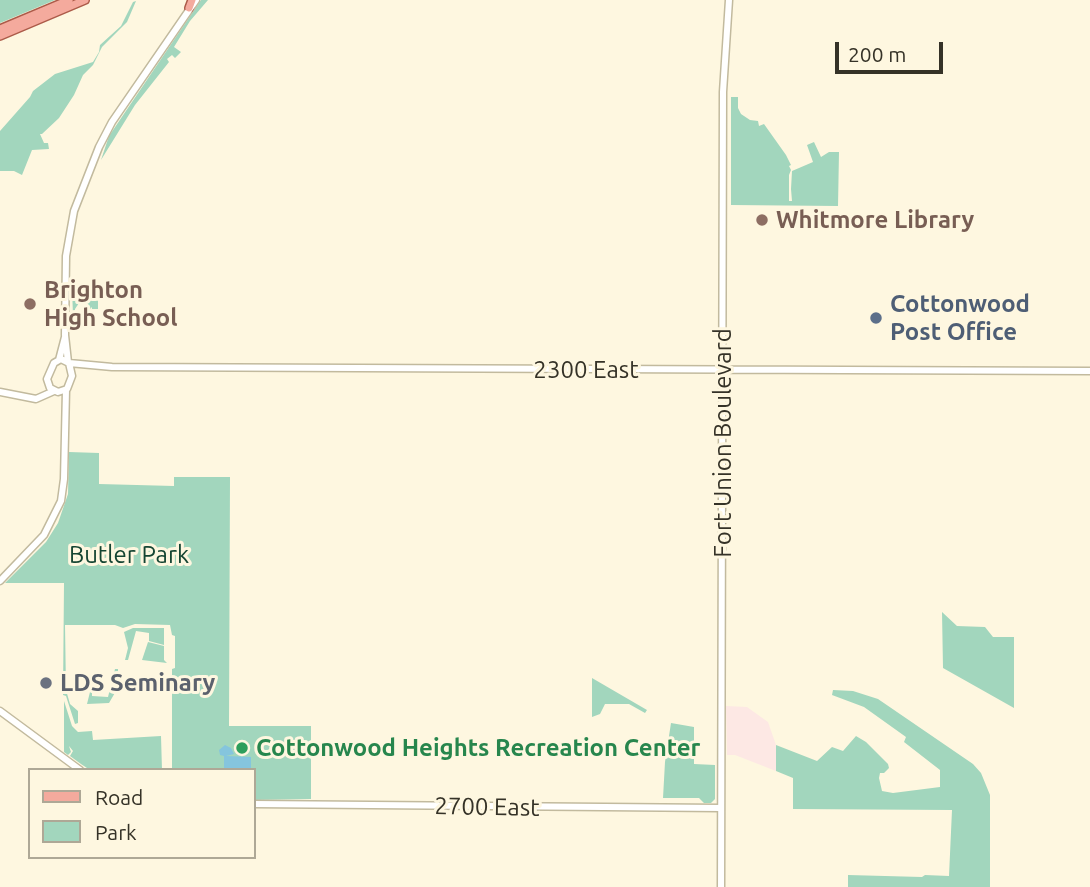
<!DOCTYPE html>
<style>
body{margin:0}
#map{position:relative;width:1090px;height:887px;overflow:hidden;background:#fef7e0;font-family:Ubuntu,sans-serif}
canvas{display:block}
.legend{position:absolute;left:28px;top:768px;width:228px;height:91px;box-sizing:border-box;background:#fef7e0;border:2px solid #aea896;margin:0;padding:9px 12px;list-style:none;font-size:21px;color:#353227}
.legend li{display:flex;align-items:center;gap:14px;height:35px}
.legend b{width:35px;border:2px solid #aea896}
.scale{position:absolute;left:835px;top:42px;width:108px;height:32px;box-sizing:border-box;border:4px solid #353227;border-top:0;padding-left:9px;font-size:21px;line-height:24px;white-space:nowrap;color:#353227;-webkit-text-stroke:5px #fef7e0;paint-order:stroke}
</style>
<div id="map">
<canvas width="1090" height="887"></canvas>
<ul class="legend">
<li><b style="height:9px;background:#f4aa9d"></b>Road</li>
<li><b style="height:19px;background:#a2d6bd"></b>Park</li>
</ul>
<div class="scale">200 m</div>
</div>
<script>
const g = document.querySelector('canvas').getContext('2d');
g.lineJoin = 'round';
function paint(path, color) { g.fillStyle = color; g.fill(path, 'evenodd'); }
const poly = rows => new Path2D(rows.map(r => 'M' + r).join(''));
function stroke(path, color, width, dash) { g.strokeStyle = color; g.lineWidth = width; g.lineCap = dash ? 'butt' : 'round'; g.setLineDash(dash || []); g.stroke(path); }
function label(font, color, halo, rows, align = 'center') {
  g.font = font + ' Ubuntu,sans-serif'; g.lineWidth = 6; g.setLineDash([]); g.textBaseline = 'middle'; g.strokeStyle = halo; g.fillStyle = color; for (const [text, x, y, turn = 0] of rows) {
    g.save(); g.translate(x, y); g.rotate((+turn || 0) * Math.PI / 180); g.textAlign = isNaN(turn) ? turn : align; if (halo) g.strokeText(text, 0, 0); g.fillText(text, 0, 0); g.restore();
  }
}
const industrial = poly([
 [726,706,747,707,768,722,776,745,776,771,735,755,727,755]
]);
const green = poly([
 [0,0,55,0,0,23],
 [201,0,208,0,190,21,174,47,181,52,175,58,172,55,167,59,169,62,135,105,101,160,109,136],
 [136,1,127,22,102,47,93,65,83,75,74,95,59,118,42,134,40,134,44,143,48,143,49,149,32,150,22,175,14,171,0,171,0,131,30,97,33,91,55,74,93,62,99,52,100,45,121,26,133,2],
 [731,97,738,97,738,108,741,114,750,120,758,121,759,126,764,124,786,155,791,165,789,166,791,170,789,175,789,201,792,201,791,189,792,171,813,162,807,145,814,142,821,157,829,152,839,152,838,206,731,205],
 [86,285,98,287,98,309,92,309,92,307,90,309,88,304,79,303,75,309,75,316,73,316,72,287],
 [69,452,99,453,99,484,174,486,174,477,230,477,229,726,311,726,311,799,254,800,254,770,172,770,172,669,175,668,175,636,172,635,170,625,135,624,123,628,115,625,65,625,66,690,70,704,78,711,78,723,75,724,66,696,63,695,64,583,5,583,46,542,58,523,68,494],
 [942,612,957,626,985,627,993,637,1014,637,1014,708,943,668],
 [133,628,164,628,164,645,149,641,149,633,136,631,128,660,125,660,128,648,124,632],
 [148,642,164,646,164,660,167,663,142,660],
 [115,669,118,669,118,679,122,680,120,690,116,691,109,703,87,704,91,688,94,689,92,691,92,696,108,697],
 [592,678,647,710,645,713,629,704,605,704,600,714,592,717],
 [833,690,853,691,878,699,973,764,981,773,990,795,990,887,848,887,848,875,922,877,925,875,949,876,952,810,793,809,793,778,776,771,776,745,817,761,832,747,843,751,856,736,866,742,888,764,889,768,884,773,880,773,879,778,882,791,893,793,940,787,940,770,904,742,906,737,864,707,832,695],
 [64,701,72,726,78,732,92,731,93,740,161,736,162,770,90,770,81,764,70,756,73,751,69,746,71,752,68,755,64,752],
 [671,723,694,727,694,764,715,765,715,799,711,803,704,803,699,798,663,798,665,762]
]);
const water = poly([
 [225,745,231,748,234,754,226,756,251,757,251,769,224,769,224,756,220,755,219,750]
]);
const secondary = poly([
 [61,359,69,363,72,376,67,389,58,392,50,388,47,379,54,363,61,359],
 [59,360,65,337],
 [68,362,65,335,66,256,74,211,99,147,112,122,196,0],
 [69,363,112,367,1090,371],
 [0,392,36,399,54,391],
 [0,581,44,535,61,501,64,479,66,390],
 [0,711,80,770],
 [254,804,721,808],
 [721,887,723,92,729,0]
]);
const primary = poly([
 [189,8,192,0],
 [0,29,69,0],
 [0,36,85,0]
]);
const markers = [
 [762,220,7,"#8d6e63"],
 [30,304,7,"#8d6e63"],
 [876,318,7,"#5c6f8a"],
 [46,683,7,"#6b7280"],
 [242,748,7,"#2e9e5b"]
];
const educationNames = [
 ["Whitmore Library",776,220],
 ["Brighton",44,290],
 ["High School",44,318]
];
const serviceNames = [
 ["Cottonwood",890,304],
 ["Post Office",890,332]
];
const streetNames = [
 ["2300 East",586,370],
 ["Fort Union Boulevard",723,443,-90],
 ["2700 East",487,807,1]
];
const parkNames = [
 ["Butler Park",129,555]
];
const worshipNames = [
 ["LDS Seminary",60,683]
];
const leisureNames = [
 ["Cottonwood Heights Recreation Center",256,748]
];
paint(industrial, '#fde8e4');
paint(green, '#a2d6bd');
paint(water, '#85c5dd');
stroke(secondary, '#c2ba9e', 9);
stroke(primary, '#ac5b49', 10);
stroke(secondary, '#fff', 6);
stroke(primary, '#f4aa9d', 7);
for (const [x, y, r, color] of markers) { const dot = new Path2D(); dot.arc(x, y, r, 0, 2 * Math.PI); g.fillStyle = color; g.fill(dot); stroke(dot, '#fef7e0', 2.5); }
label('bold 24px', '#785e54', '#fef7e0', educationNames, 'left');
label('bold 24px', '#4e5e75', '#fef7e0', serviceNames, 'left');
label('24px', '#353227', '#fef7e0', streetNames);
label('24px', '#154532', '#fef7e0', parkNames);
label('bold 24px', '#5b616d', '#fef7e0', worshipNames, 'left');
label('bold 24px', '#27864d', '#fef7e0', leisureNames, 'left');
</script>
